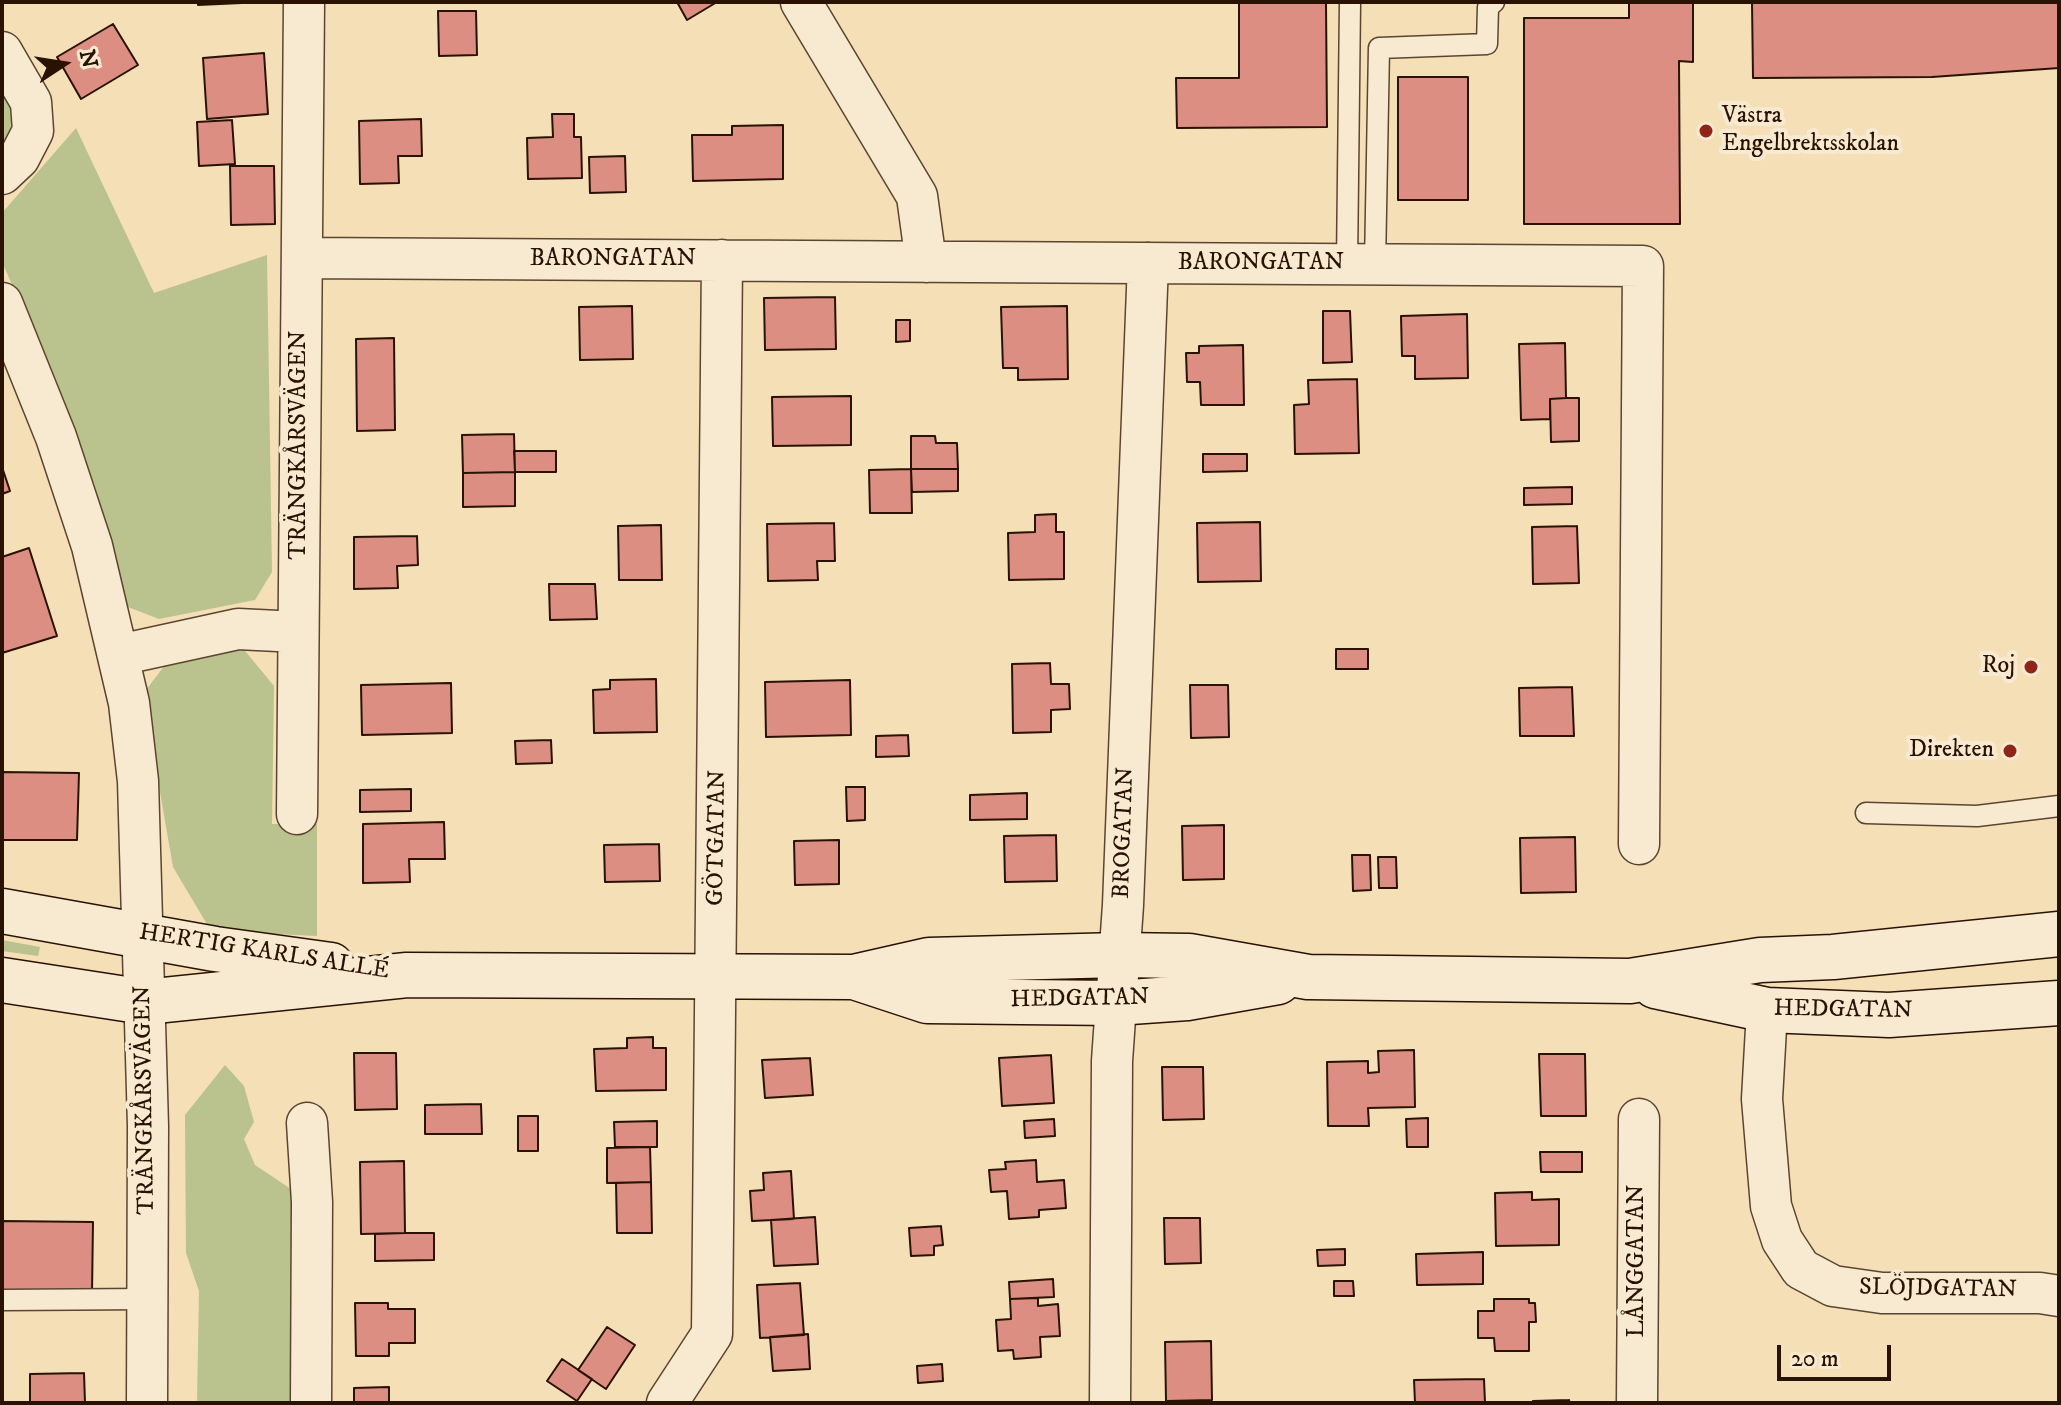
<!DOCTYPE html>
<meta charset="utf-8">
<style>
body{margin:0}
#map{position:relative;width:2061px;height:1405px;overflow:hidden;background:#f4dfb6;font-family:"IM FELL DW Pica",serif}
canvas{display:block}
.frame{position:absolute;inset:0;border:4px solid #2a1203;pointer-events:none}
.north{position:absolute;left:24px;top:24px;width:80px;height:80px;-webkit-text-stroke:6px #f8ead0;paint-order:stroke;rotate:78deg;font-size:22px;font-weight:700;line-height:32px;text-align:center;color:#2a1203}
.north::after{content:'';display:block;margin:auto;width:28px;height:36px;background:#2a1203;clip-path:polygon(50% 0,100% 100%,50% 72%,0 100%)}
.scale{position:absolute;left:1777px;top:1345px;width:114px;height:36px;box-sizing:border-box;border:4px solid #2a1203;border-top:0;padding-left:10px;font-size:24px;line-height:28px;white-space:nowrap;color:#2a1203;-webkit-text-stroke:6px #f8ead0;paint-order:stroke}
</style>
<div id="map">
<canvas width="2061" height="1405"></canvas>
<div class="frame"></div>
<div class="north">N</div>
<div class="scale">20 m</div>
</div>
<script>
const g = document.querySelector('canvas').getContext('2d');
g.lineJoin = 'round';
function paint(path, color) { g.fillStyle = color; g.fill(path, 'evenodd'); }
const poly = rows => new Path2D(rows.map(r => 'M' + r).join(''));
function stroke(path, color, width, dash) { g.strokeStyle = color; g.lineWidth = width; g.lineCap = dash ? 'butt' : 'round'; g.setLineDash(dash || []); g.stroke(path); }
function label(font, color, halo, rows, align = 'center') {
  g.font = font + ' "IM FELL DW Pica",serif'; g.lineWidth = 8; g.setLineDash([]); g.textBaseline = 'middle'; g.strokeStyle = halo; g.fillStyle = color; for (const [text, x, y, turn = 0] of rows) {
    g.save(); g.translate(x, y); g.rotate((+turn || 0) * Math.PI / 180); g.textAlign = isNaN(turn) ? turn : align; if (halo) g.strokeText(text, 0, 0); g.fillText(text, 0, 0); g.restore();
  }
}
const green = poly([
 [2,92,12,106,10,137,2,147],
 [76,128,154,293,267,255,272,572,255,600,159,619,128,607,56,383,2,262,2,213],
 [241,646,274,686,272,824,317,824,317,936,211,931,173,867,143,694,165,665],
 [2,940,40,947,38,956,2,951],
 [225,1065,244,1086,254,1122,244,1139,255,1165,297,1193,295,1403,197,1403,199,1291,186,1253,185,1115]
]);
const building = poly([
 [198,2,264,2,198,5,198,2],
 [677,2,717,2,687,20,677,2],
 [1239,2,1326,2,1327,127,1177,128,1176,78,1239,78,1239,2],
 [1629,2,1693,2,1693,62,1679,61,1680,224,1524,224,1524,18,1629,18,1629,2],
 [1752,2,2059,2,2059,68,1932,77,1753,78,1752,2],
 [438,11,476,11,477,55,439,56,438,11],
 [113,24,138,65,81,99,57,57,113,24],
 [264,53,268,114,207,119,203,58,264,53],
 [1398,77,1468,77,1468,200,1398,200,1398,77],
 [552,114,574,114,574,137,581,137,582,178,528,179,527,138,553,137,552,114],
 [421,119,422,156,398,156,399,183,360,184,359,121,421,119],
 [232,120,235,164,199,166,197,122,232,120],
 [783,125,783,179,693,181,692,135,732,135,732,126,783,125],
 [625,156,626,192,590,193,589,157,625,156],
 [230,166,274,166,275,224,231,225,230,166],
 [835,297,836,349,765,350,764,298,835,297],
 [632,306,633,359,580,360,579,307,632,306],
 [1067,306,1068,379,1018,380,1018,368,1003,368,1001,307,1067,306],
 [1323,311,1350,311,1352,362,1323,363,1323,311],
 [1467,314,1468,378,1415,379,1415,356,1402,356,1401,316,1467,314],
 [896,320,910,320,910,341,896,342,896,320],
 [394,338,395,430,357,431,356,339,394,338],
 [1565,343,1566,398,1550,399,1550,419,1521,420,1519,344,1565,343],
 [1243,345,1244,405,1201,405,1200,382,1187,382,1186,353,1199,353,1199,346,1243,345],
 [1357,379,1359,453,1295,454,1294,405,1309,404,1308,380,1357,379],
 [851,396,851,445,773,446,772,397,851,396],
 [1566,398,1579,398,1579,441,1551,442,1550,399,1566,398],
 [514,434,515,472,463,473,462,435,514,434],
 [911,436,935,436,936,443,957,443,958,469,911,469,911,436],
 [514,451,556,451,556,472,515,472,514,451],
 [1203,454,1247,454,1247,471,1203,472,1203,454],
 [2,467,10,491,2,494,2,467],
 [911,469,958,469,958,491,912,492,911,469],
 [911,469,912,513,870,513,869,470,911,469],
 [515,472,515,506,463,507,463,473,515,472],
 [1572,487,1572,504,1524,505,1524,488,1572,487],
 [1056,514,1056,532,1064,532,1064,579,1009,580,1008,533,1035,532,1035,515,1056,514],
 [1260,522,1261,581,1198,582,1197,523,1260,522],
 [834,523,835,561,817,561,818,580,768,581,767,524,834,523],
 [661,525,662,580,619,580,618,526,661,525],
 [1577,526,1579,583,1533,584,1532,527,1577,526],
 [417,536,418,565,397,566,398,588,354,589,354,537,417,536],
 [29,548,57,636,2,653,2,557,29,548],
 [549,584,595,584,597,619,550,620,549,584],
 [1336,649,1368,649,1368,669,1336,669,1336,649],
 [1050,663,1051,684,1069,684,1070,709,1051,710,1051,732,1013,733,1012,664,1050,663],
 [656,679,657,732,594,733,593,690,610,689,610,680,656,679],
 [850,680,851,735,766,737,765,682,850,680],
 [451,683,452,733,362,735,361,685,451,683],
 [1190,685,1228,685,1229,737,1191,738,1190,685],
 [1572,687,1574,736,1520,736,1519,688,1572,687],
 [908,735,909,756,876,757,876,736,908,735],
 [551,740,552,763,516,764,515,741,551,740],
 [2,772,79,773,77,840,2,840,2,772],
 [846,787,865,787,865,820,847,821,846,787],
 [411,789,411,811,360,812,360,790,411,789],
 [1027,793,1027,819,970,820,970,795,1027,793],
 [444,822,445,859,409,859,410,882,363,883,363,824,444,822],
 [1224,825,1224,879,1183,880,1182,826,1224,825],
 [1056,835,1057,881,1005,882,1004,836,1056,835],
 [1575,837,1576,892,1521,893,1520,838,1575,837],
 [839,840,839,884,795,885,794,841,839,840],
 [659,844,660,881,605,882,604,845,659,844],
 [1352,855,1370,855,1371,890,1353,891,1352,855],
 [1378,857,1396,857,1397,888,1379,888,1378,857],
 [653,1037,653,1048,666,1048,666,1090,596,1091,594,1049,627,1048,627,1038,653,1037],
 [1414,1050,1415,1107,1368,1108,1369,1126,1328,1126,1327,1062,1368,1061,1368,1073,1379,1072,1378,1051,1414,1050],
 [354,1053,396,1053,397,1109,355,1110,354,1053],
 [1539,1054,1585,1054,1586,1116,1541,1116,1539,1054],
 [1051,1055,1054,1103,1002,1106,999,1058,1051,1055],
 [810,1058,813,1095,765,1098,762,1060,810,1058],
 [1162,1067,1203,1067,1204,1119,1163,1120,1162,1067],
 [481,1104,482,1134,425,1134,425,1105,481,1104],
 [518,1116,538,1116,538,1151,518,1151,518,1116],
 [1428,1118,1428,1147,1407,1147,1406,1119,1428,1118],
 [1054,1119,1055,1136,1025,1138,1024,1121,1054,1119],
 [657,1121,657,1147,615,1147,614,1122,657,1121],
 [650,1147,651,1182,607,1183,607,1148,650,1147],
 [1540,1152,1582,1152,1582,1172,1541,1172,1540,1152],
 [1036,1160,1037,1182,1064,1180,1066,1208,1039,1210,1039,1217,1009,1219,1007,1191,991,1192,989,1170,1006,1169,1005,1162,1036,1160],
 [404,1161,405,1233,361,1234,360,1162,404,1161],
 [791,1171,794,1219,752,1221,750,1191,764,1190,763,1173,791,1171],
 [651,1182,652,1233,617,1233,616,1183,651,1182],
 [1532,1192,1532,1200,1559,1199,1559,1245,1496,1246,1495,1193,1532,1192],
 [815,1217,818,1264,774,1266,771,1220,815,1217],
 [1164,1218,1200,1218,1201,1263,1165,1264,1164,1218],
 [2,1221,93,1222,92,1293,2,1292,2,1221],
 [941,1226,943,1245,934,1246,934,1255,911,1256,909,1228,941,1226],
 [405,1233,434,1233,434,1260,375,1261,375,1234,405,1233],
 [1345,1249,1345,1265,1318,1266,1317,1250,1345,1249],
 [1483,1252,1483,1284,1417,1285,1416,1254,1483,1252],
 [1053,1279,1054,1297,1010,1299,1009,1282,1053,1279],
 [1334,1281,1353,1281,1354,1296,1334,1296,1334,1281],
 [800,1283,804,1335,760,1338,757,1285,800,1283],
 [1038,1298,1038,1306,1058,1304,1060,1336,1040,1337,1041,1357,1014,1359,1013,1350,998,1351,996,1320,1011,1319,1010,1299,1038,1298],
 [1494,1299,1529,1299,1529,1303,1535,1303,1536,1322,1529,1322,1529,1351,1495,1351,1494,1338,1478,1338,1478,1311,1494,1311,1494,1299],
 [355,1303,388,1303,388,1309,415,1309,415,1343,389,1343,389,1356,356,1356,355,1303],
 [607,1327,635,1345,606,1389,578,1370,607,1327],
 [808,1334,810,1369,773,1371,770,1337,808,1334],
 [1211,1341,1212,1400,1166,1401,1165,1342,1211,1341],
 [562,1359,592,1379,577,1401,547,1381,562,1359],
 [942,1364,943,1381,918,1383,917,1366,942,1364],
 [84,1373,85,1403,30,1403,30,1374,84,1373],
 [1484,1379,1485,1403,1415,1403,1414,1380,1484,1379],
 [389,1387,389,1403,354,1403,354,1388,389,1387],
 [1569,1400,1570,1403,1534,1403,1533,1401,1569,1400]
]);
const service = poly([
 [1347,264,1350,2],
 [1375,265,1379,48,1487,44,1488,7,1494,2],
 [1866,813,1977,816,2059,806],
 [2,1300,148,1299]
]);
const minor = poly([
 [801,2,917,196,926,262],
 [2,52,31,102,33,131,19,158,2,174],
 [302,258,1643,266,1639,844],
 [2,303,56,437,92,546,129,703,138,781,148,1126,147,1403],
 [119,655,238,629,298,632],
 [297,814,304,2],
 [1767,1010,1762,1099,1771,1206,1782,1240,1801,1269,1833,1286,1882,1293,2040,1293,2059,1296],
 [307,1123,312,1202,311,1403],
 [667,1403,712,1334,722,260],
 [1110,1403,1112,1061,1123,905,1148,263],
 [1637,1403,1639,1119]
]);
const secondary = poly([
 [2,911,215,949,331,965],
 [854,977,927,1001,1116,1003,1187,998,1278,982],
 [2,980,145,1002,407,975,854,977,929,960,1119,955,1189,956,1308,977,1630,981,1760,960,1833,957,2059,934],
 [1655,986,1767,1010,1889,1015,2059,1003]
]);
const markers = [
 [1706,131,8,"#8f2418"],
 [2031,667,8,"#8f2418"],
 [2010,751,8,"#8f2418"]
];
const poiNames = [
 ["Västra",1722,117,"left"],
 ["Engelbrektsskolan",1722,145,"left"],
 ["Roj",2015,667],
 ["Direkten",1994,751]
];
const streetNames = [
 ["BARONGATAN",613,260],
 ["BARONGATAN",1261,264],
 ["TRÄNGKÅRSVÄGEN",300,445,-90],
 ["BROGATAN",1125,833,-88],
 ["GÖTGATAN",718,838,-89],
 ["HERTIG KARLS ALLÉ",264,953,9],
 ["HEDGATAN",1080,1000,-1],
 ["HEDGATAN",1843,1011,1],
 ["TRÄNGKÅRSVÄGEN",146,1100,-91],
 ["LÅNGGATAN",1638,1261,-90],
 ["SLÖJDGATAN",1938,1290,1]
];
paint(green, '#bac28e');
paint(building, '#dc8e82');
stroke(building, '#2a1203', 2);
stroke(service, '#5c4530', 23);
stroke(minor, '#5c4530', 43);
stroke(secondary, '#2a1203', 47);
stroke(service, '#f8ead0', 20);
stroke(minor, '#f8ead0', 40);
stroke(secondary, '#f8ead0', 44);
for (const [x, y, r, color] of markers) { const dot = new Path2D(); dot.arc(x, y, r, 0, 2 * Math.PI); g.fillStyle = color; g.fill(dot); stroke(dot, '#f8ead0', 3); }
label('24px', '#2a1203', '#f8ead0', poiNames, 'right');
label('24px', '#2a1203', '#f8ead0', streetNames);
</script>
